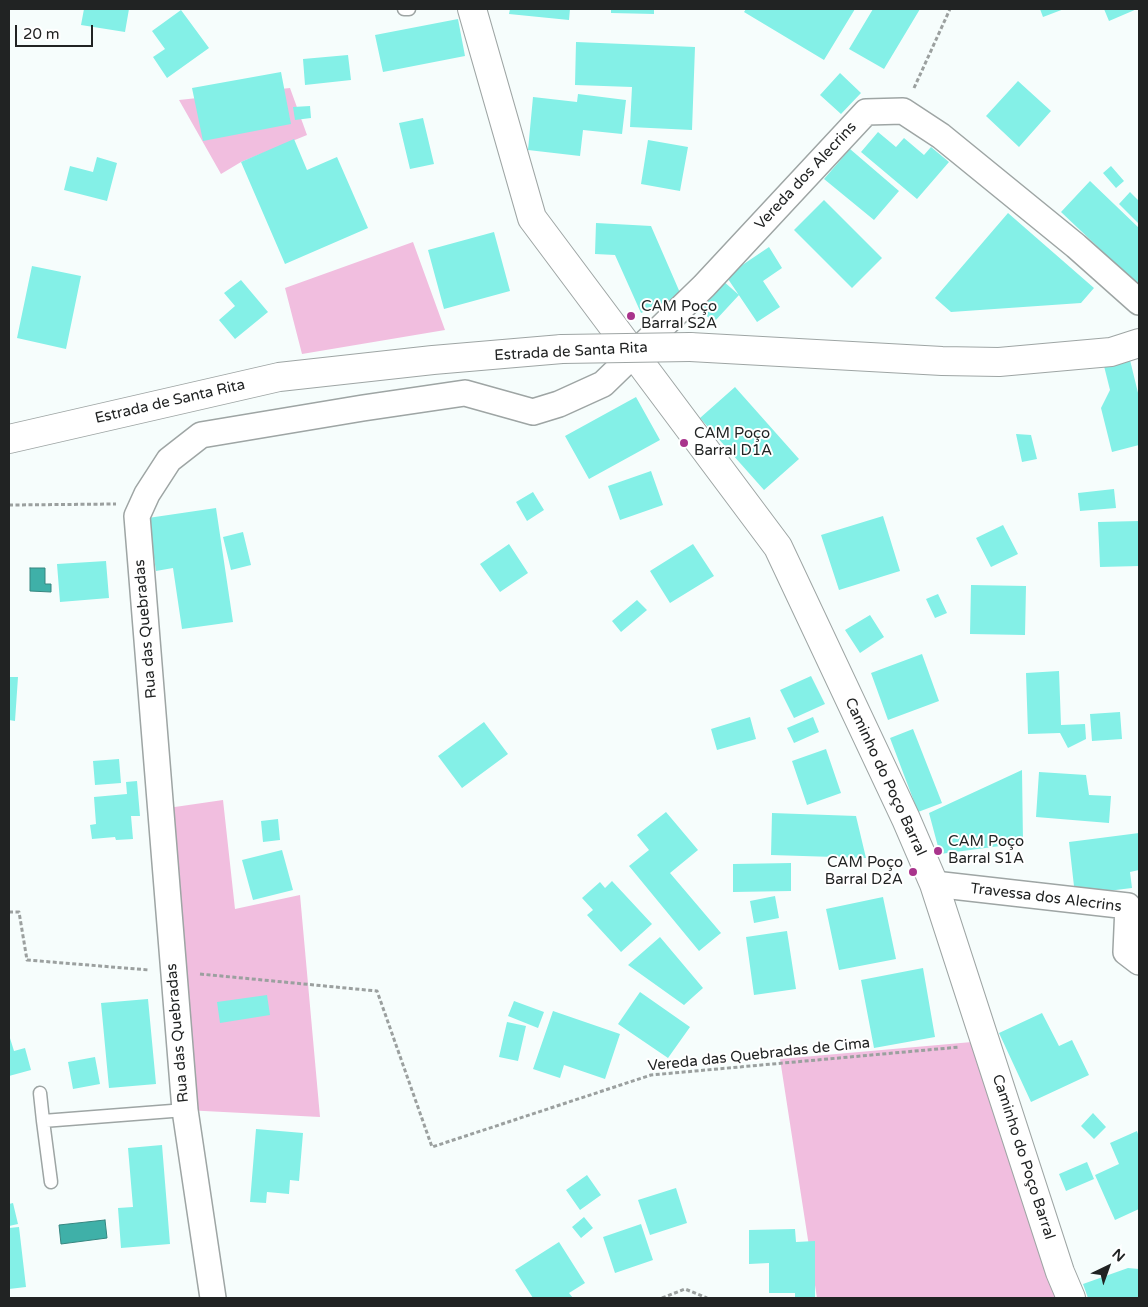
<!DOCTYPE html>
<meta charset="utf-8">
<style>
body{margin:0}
#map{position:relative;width:1148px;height:1307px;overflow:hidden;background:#f6fdfc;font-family:"Varela Round",sans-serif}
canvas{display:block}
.frame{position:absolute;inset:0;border:10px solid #212323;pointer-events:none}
.north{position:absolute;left:1083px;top:1242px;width:50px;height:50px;-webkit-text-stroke:4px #fff;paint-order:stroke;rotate:42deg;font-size:14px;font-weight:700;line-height:20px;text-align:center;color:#212323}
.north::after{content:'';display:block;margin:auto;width:18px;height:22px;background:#212323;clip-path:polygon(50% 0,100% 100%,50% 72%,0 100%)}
.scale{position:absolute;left:15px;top:25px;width:78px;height:22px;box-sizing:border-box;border:2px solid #212323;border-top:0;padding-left:6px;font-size:15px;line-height:18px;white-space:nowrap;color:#212323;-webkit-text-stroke:4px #fff;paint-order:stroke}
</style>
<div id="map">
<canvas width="1148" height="1307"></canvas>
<div class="frame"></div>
<div class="north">N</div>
<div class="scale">20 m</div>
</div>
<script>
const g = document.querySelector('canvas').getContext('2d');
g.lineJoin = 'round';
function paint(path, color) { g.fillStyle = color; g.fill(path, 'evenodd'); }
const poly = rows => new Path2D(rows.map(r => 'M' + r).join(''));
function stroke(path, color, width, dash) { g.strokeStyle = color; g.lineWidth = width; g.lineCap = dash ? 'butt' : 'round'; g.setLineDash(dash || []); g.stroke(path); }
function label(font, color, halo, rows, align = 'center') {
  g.font = font + ' "Varela Round",sans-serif'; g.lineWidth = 4; g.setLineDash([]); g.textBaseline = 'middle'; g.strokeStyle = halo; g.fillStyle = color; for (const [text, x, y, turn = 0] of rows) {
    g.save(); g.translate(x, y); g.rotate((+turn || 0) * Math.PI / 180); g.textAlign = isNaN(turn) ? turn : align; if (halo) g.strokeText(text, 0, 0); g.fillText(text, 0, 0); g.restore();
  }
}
const green = poly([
 [290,88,307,135,241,162,221,174,179,100],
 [413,242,445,330,302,354,285,288],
 [223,800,235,909,300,895,320,1117,185,1110,161,809],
 [972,1042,1057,1298,817,1298,780,1059]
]);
const water = poly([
 [30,568,45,568,45,584,51,584,51,592,30,591,30,568],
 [105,1220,107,1238,61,1244,59,1225,105,1220]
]);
const building = poly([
 [84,9,129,9,125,32,81,25],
 [510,9,570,9,569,20,509,14],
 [611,9,654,9,654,14,611,13],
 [746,9,855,9,824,60,744,12],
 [873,9,920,9,884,69,849,49],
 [1040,9,1064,9,1043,17],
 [1104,9,1137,9,1109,21],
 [181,10,209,48,167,78,153,57,165,49,152,31],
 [458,19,465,56,383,72,375,35],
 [576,42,695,47,692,130,630,127,632,87,575,85],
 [348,55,351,80,305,85,303,59],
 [281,72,291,124,203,141,192,88],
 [840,73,861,93,841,114,820,95],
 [1018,81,1051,111,1019,147,986,116],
 [578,94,626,100,622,134,583,130,580,156,528,150,533,97,577,102],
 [310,106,311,118,295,120,293,107],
 [423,118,434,164,410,169,399,123],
 [878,132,896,147,904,138,924,155,931,147,949,162,917,199,861,152],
 [294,139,307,170,337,157,368,228,285,264,241,162],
 [648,140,688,147,680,191,641,184],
 [850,149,899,191,874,220,824,179],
 [97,157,117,163,107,201,64,190,70,166,93,172],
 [1111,166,1124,181,1116,188,1103,173],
 [1090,181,1139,228,1139,286,1061,212],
 [1130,192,1139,201,1139,224,1119,204],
 [824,200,882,258,852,288,794,230],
 [1008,213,1094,288,1081,303,951,312,935,298],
 [596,223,651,226,681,295,641,313,615,255,595,254],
 [494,232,510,291,444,309,428,250],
 [769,247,782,268,763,281,780,307,757,322,726,276],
 [32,266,81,276,66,349,17,338],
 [241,280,268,312,235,339,219,320,235,306,224,293],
 [722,280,739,295,714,322,697,308],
 [1130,360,1139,397,1139,445,1112,452,1101,408,1110,390,1104,366],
 [735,387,799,459,764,490,700,418],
 [636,397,660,440,589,479,565,436],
 [1016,434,1031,435,1037,459,1022,462],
 [651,471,663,505,620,520,608,486],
 [1114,489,1116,508,1080,511,1078,493],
 [533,492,544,510,527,521,516,502],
 [216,508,233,622,182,629,173,568,156,571,148,518],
 [883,516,900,571,839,590,821,535],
 [1139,521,1139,566,1100,567,1098,522],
 [1003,525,1018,554,991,567,976,538],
 [243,532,251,565,231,570,223,537],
 [509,544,528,573,500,592,480,564],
 [693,544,714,576,670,603,650,571],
 [106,561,109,598,60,602,57,564],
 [971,585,1026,586,1025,635,970,634],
 [938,594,947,613,935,618,926,599],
 [637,600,647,610,621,632,612,621],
 [870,615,884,637,860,653,845,630],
 [922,654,939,701,888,720,871,673],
 [1059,671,1061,725,1085,724,1086,739,1068,748,1060,733,1028,734,1026,673],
 [811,676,825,704,794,718,780,690],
 [9,677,18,677,15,721,9,720],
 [1120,712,1122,739,1092,741,1090,714],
 [750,717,756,739,717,750,711,729],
 [813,717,819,732,794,743,787,728],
 [484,722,508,754,462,788,438,756],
 [913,729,942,803,918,812,890,738],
 [826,749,841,793,807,805,792,761],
 [119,759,121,783,95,785,93,761],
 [1022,770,1023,843,940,854,929,813],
 [1039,772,1086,775,1089,795,1111,796,1109,823,1036,817],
 [137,781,140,816,131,816,133,839,116,840,115,837,92,839,90,825,96,824,94,797,127,794,126,782],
 [666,812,698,850,670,873,721,933,699,951,629,866,649,850,637,835],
 [772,813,856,816,866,858,771,855],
 [278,819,280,840,263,842,261,821],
 [1139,833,1139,870,1130,872,1132,888,1075,895,1069,842],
 [282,850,293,890,253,900,242,860],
 [791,863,791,891,733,892,733,864],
 [612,881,652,924,621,952,587,915,593,910,582,898,600,882,605,888],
 [775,896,779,918,754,923,750,901],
 [883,897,896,959,839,970,826,909],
 [787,931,796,989,754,995,746,937],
 [660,937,703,988,684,1005,628,965],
 [923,968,935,1037,874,1048,861,980],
 [640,992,690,1027,668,1058,618,1024],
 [267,995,270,1015,220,1023,217,1002],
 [148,999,156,1084,109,1088,101,1003],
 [514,1001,544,1012,538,1028,508,1016],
 [553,1011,620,1034,605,1079,564,1065,560,1078,533,1069],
 [1042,1013,1059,1046,1072,1040,1089,1075,1031,1102,999,1033],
 [507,1022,526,1026,518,1061,499,1057],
 [9,1035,14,1051,25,1048,31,1070,9,1076],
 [95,1057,100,1084,73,1089,68,1062],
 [1093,1113,1106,1127,1094,1139,1081,1126],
 [256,1129,303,1133,299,1181,290,1180,289,1194,267,1192,266,1203,250,1202],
 [1137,1131,1139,1137,1139,1209,1115,1220,1095,1175,1119,1164,1110,1143],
 [162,1145,170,1244,121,1248,118,1208,133,1207,128,1148],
 [1087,1162,1094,1179,1066,1191,1059,1174],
 [587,1175,601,1195,580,1210,566,1190],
 [676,1188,687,1223,650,1235,638,1200],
 [13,1203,18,1224,9,1226,9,1204],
 [584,1217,593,1228,581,1238,572,1227],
 [641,1224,653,1260,615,1273,603,1237],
 [19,1227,26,1287,9,1289,9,1228],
 [795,1229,796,1242,815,1241,815,1298,795,1298,795,1293,769,1293,769,1263,749,1264,749,1230],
 [559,1242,585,1283,569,1293,573,1298,533,1298,515,1270],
 [1128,1268,1139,1269,1139,1298,1088,1298,1083,1284]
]);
const path = poly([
 [914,88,950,9],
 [9,505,116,504],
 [9,912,19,912,27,960,149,970],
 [200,974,377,991,432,1147,651,1075,960,1047],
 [662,1298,685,1289,707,1298]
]);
const service = poly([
 [404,9,409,9],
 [40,1093,43,1121],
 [51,1182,43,1121,185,1110]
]);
const minor = poly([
 [934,884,1128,906,1126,952,1139,962],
 [213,1298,185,1110,137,516,147,494,169,460,201,435,363,408,465,393,533,412,559,404,603,384,704,286,866,112,903,111,941,136,1076,246,1139,302]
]);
const tertiary = poly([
 [472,9,532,218,778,547,906,819,934,884,1060,1272,1071,1298],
 [690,347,942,361,999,362,1111,352,1139,343],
 [9,439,279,377,433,360,562,349]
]);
const tertiaryBridge = poly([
 [562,349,690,347]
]);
const markers = [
 [631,316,5,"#a9348c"],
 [684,443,5,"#a9348c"],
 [938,851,5,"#a9348c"],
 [913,872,5,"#a9348c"]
];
const streetNames = [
 ["Vereda dos Alecrins",806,176,-47],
 ["Estrada de Santa Rita",571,352,-3],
 ["Estrada de Santa Rita",170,402,-13],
 ["Rua das Quebradas",146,629,-95],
 ["Caminho do Poço Barral",885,777,65],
 ["Travessa dos Alecrins",1046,898,7],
 ["Rua das Quebradas",178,1033,-95],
 ["Vereda das Quebradas de Cima",759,1055,-6],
 ["Caminho do Poço Barral",1023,1157,72]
];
const poiNames = [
 ["CAM Poço",641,307],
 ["Barral S2A",641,324],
 ["CAM Poço",694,434],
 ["Barral D1A",694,451],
 ["CAM Poço",948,842],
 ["Barral S1A",948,859],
 ["CAM Poço",903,863,"right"],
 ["Barral D2A",903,880,"right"]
];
paint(green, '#f1bedf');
paint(water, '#3fb0a8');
stroke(water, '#368680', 1);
paint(building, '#84f0e7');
stroke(service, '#9ea5a4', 15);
stroke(minor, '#9ea5a4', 28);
stroke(tertiary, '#9ea5a4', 30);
stroke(path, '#9ba09f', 3, [4, 2.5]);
stroke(service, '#fff', 12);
stroke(minor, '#fff', 25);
stroke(tertiary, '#fff', 28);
stroke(tertiaryBridge, '#9ea5a4', 30, []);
stroke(tertiaryBridge, '#fff', 28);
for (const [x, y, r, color] of markers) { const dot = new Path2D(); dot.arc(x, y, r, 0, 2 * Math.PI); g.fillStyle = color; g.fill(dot); stroke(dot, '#fff', 2); }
label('15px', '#212323', '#fff', streetNames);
label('15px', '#212323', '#fff', poiNames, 'left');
</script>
